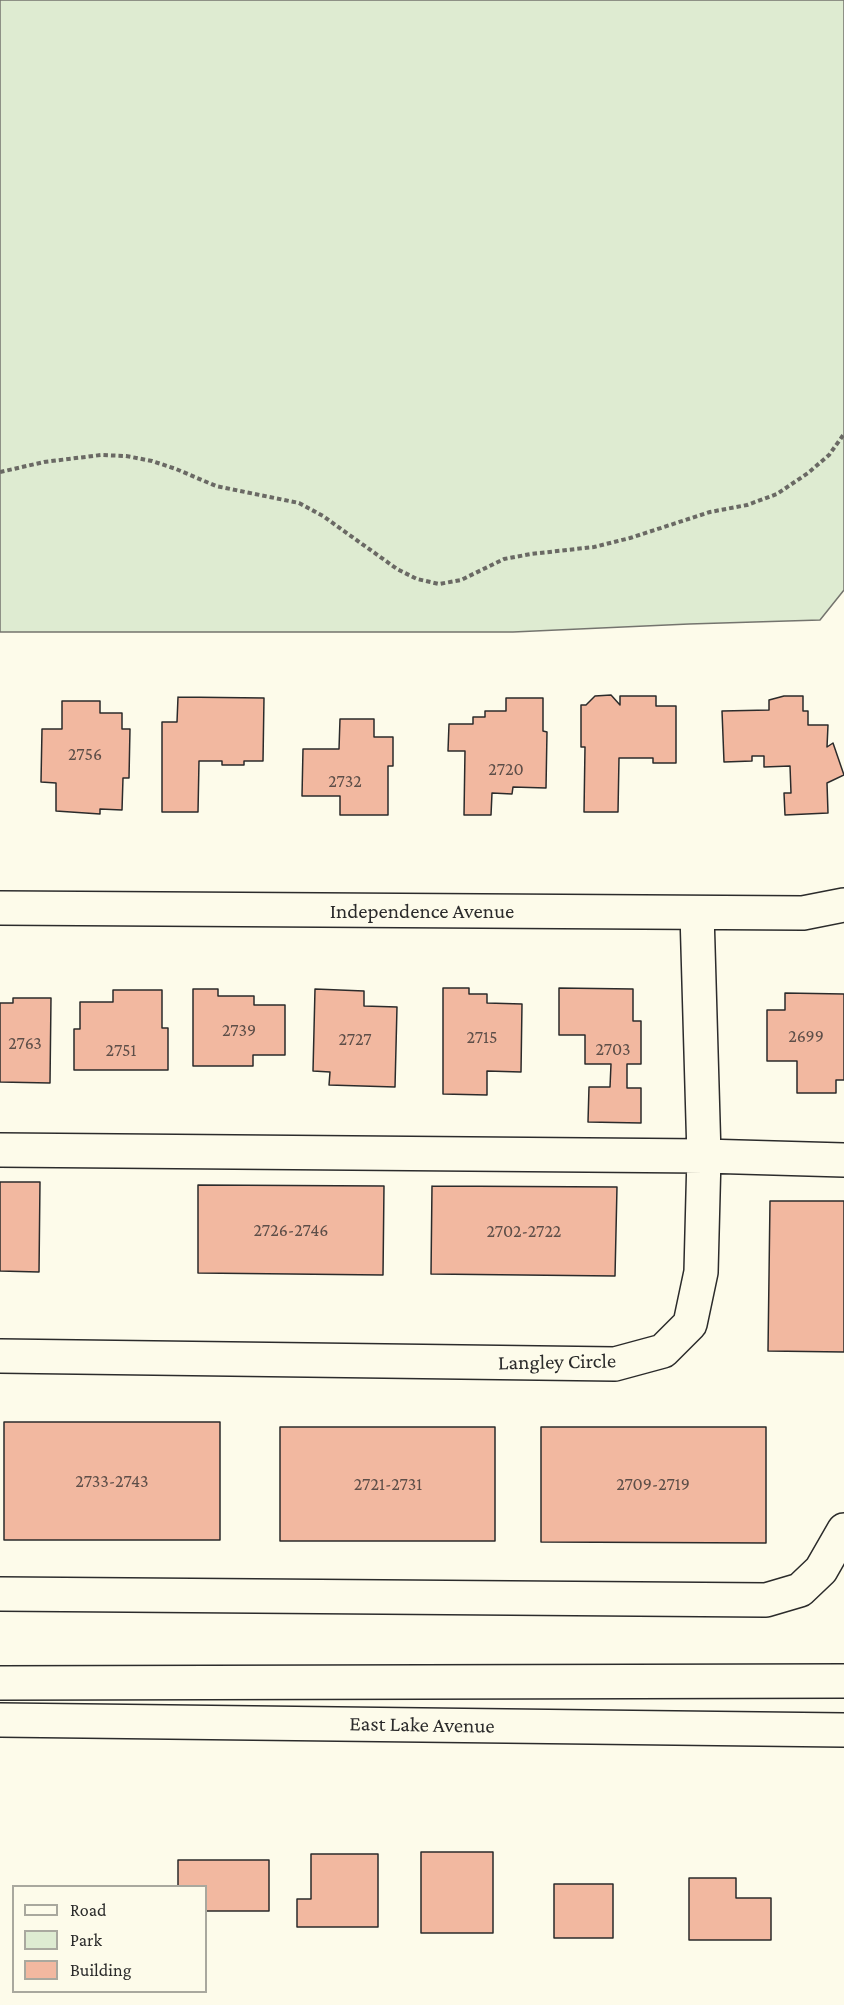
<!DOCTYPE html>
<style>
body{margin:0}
#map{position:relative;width:844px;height:2005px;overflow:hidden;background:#fdfbea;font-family:"Crimson Pro",serif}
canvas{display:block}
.legend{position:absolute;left:12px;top:1885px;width:195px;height:108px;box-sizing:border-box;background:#fdfbea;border:2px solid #a9a89e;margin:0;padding:8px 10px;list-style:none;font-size:18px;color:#2b2b2b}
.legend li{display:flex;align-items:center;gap:12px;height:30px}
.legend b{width:30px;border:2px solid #a9a89e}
</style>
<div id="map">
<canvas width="844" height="2005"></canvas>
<ul class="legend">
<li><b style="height:8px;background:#fdfbea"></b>Road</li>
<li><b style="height:16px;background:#deebd1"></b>Park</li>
<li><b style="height:16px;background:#f2b8a0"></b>Building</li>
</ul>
</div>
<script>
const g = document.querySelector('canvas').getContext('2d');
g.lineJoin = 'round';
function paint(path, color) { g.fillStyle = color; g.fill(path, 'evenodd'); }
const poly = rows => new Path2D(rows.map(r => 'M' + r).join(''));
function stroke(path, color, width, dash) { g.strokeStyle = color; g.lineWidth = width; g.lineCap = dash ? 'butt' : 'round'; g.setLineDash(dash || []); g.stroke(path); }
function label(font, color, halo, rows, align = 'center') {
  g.font = font + ' "Crimson Pro",serif'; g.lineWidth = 4.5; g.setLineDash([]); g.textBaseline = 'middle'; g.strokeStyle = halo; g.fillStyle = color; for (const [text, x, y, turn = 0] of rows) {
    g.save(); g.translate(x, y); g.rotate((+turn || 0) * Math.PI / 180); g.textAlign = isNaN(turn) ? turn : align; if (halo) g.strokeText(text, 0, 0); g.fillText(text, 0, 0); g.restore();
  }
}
const green = poly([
 [0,0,844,0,844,590,820,620,689,624,513,632,0,632,0,0]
]);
const building = poly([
 [611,695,620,705,620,696,656,696,656,706,676,706,676,763,653,763,653,758,619,758,618,812,584,812,585,747,581,747,581,705,586,705,595,696,611,695],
 [784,696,803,696,803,711,808,711,808,725,828,725,827,747,833,743,844,775,827,783,828,813,785,815,784,793,791,793,790,766,764,767,764,756,752,756,752,761,724,762,722,711,769,710,769,700,784,696],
 [178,697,264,698,263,761,244,761,244,765,222,765,222,761,199,761,198,812,162,812,162,722,177,722,178,697],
 [506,698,543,698,543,731,547,732,546,788,513,787,512,794,492,793,491,815,464,815,465,751,448,751,449,724,473,724,473,717,485,717,485,711,506,711,506,698],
 [62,701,100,701,100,713,122,713,122,729,130,729,129,778,123,778,122,810,100,809,100,814,56,811,56,783,41,782,42,729,62,729,62,701],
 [340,719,374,719,374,737,393,737,393,766,388,766,388,815,340,815,340,796,302,796,303,749,339,749,340,719],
 [443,988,469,988,469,994,487,994,487,1003,522,1004,521,1072,487,1071,487,1095,443,1094,443,988],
 [559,988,633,989,633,1021,641,1021,641,1064,627,1064,627,1088,641,1088,641,1123,588,1122,589,1087,610,1087,611,1064,585,1064,585,1035,559,1035,559,988],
 [193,989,218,989,218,996,254,996,254,1005,285,1005,285,1055,253,1055,253,1066,193,1066,193,989],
 [315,989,364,991,364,1006,397,1007,395,1087,329,1085,330,1072,313,1071,315,989],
 [113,990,162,990,162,1028,168,1028,168,1070,74,1070,74,1029,80,1029,80,1002,113,1002,113,990],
 [785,993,844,994,844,1080,836,1080,836,1093,797,1093,797,1061,767,1061,767,1010,785,1010,785,993],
 [13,998,51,998,50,1083,0,1082,0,1003,13,1003,13,998],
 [0,1182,40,1182,39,1272,0,1271,0,1182],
 [198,1185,384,1186,383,1275,198,1273,198,1185],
 [432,1186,617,1187,615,1276,431,1274,432,1186],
 [770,1201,844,1201,844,1352,768,1351,770,1201],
 [4,1422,220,1422,220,1540,4,1540,4,1422],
 [280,1427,495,1427,495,1541,280,1541,280,1427],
 [541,1427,766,1427,766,1543,541,1542,541,1427],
 [421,1852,493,1852,493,1933,421,1933,421,1852],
 [311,1854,378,1854,378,1927,297,1927,297,1899,311,1899,311,1854],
 [178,1860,269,1860,269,1911,206,1911,206,1886,178,1886,178,1860],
 [689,1878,736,1878,736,1898,771,1898,771,1940,689,1940,689,1878],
 [554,1884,613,1884,613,1938,554,1938,554,1884]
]);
const path = poly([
 [0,472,44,462,101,455,126,456,152,461,176,469,216,486,299,503,323,516,397,569,417,579,439,584,461,580,504,559,531,554,594,547,630,538,710,512,747,505,777,494,808,473,829,455,844,434]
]);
const minor = poly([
 [0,908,803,913,844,905],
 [0,1150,704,1156,844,1160],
 [0,1356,615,1364,663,1351,690,1324,701,1272,704,1156,697,913],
 [0,1594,766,1600,800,1590,821,1570,844,1530]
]);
const major = poly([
 [0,1683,844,1681],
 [0,1720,844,1730]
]);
const numberNames = [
 ["2756",85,754],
 ["2720",506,769],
 ["2732",345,781],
 ["2739",239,1030],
 ["2699",806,1036],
 ["2715",482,1037],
 ["2727",355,1039],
 ["2763",25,1043],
 ["2703",613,1049],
 ["2751",121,1050],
 ["2726-2746",291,1230],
 ["2702-2722",524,1231],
 ["2733-2743",112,1481],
 ["2721-2731",388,1484],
 ["2709-2719",653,1484]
];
const streetNames = [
 ["Independence Avenue",422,912],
 ["Langley Circle",557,1362,-1],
 ["East Lake Avenue",422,1725,1]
];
paint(green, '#deebd1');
stroke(green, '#74746e', 1.5);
paint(building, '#f2b8a0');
stroke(building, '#2b2b2b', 1.5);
stroke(minor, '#2b2b2b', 36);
stroke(major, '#2b2b2b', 36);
stroke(path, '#6a6964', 4, [4.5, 3]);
stroke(minor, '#fdfbea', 33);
stroke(major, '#fdfbea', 33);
label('18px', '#5d4e48', null, numberNames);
label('21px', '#2b2b2b', '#fdfbea', streetNames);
</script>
